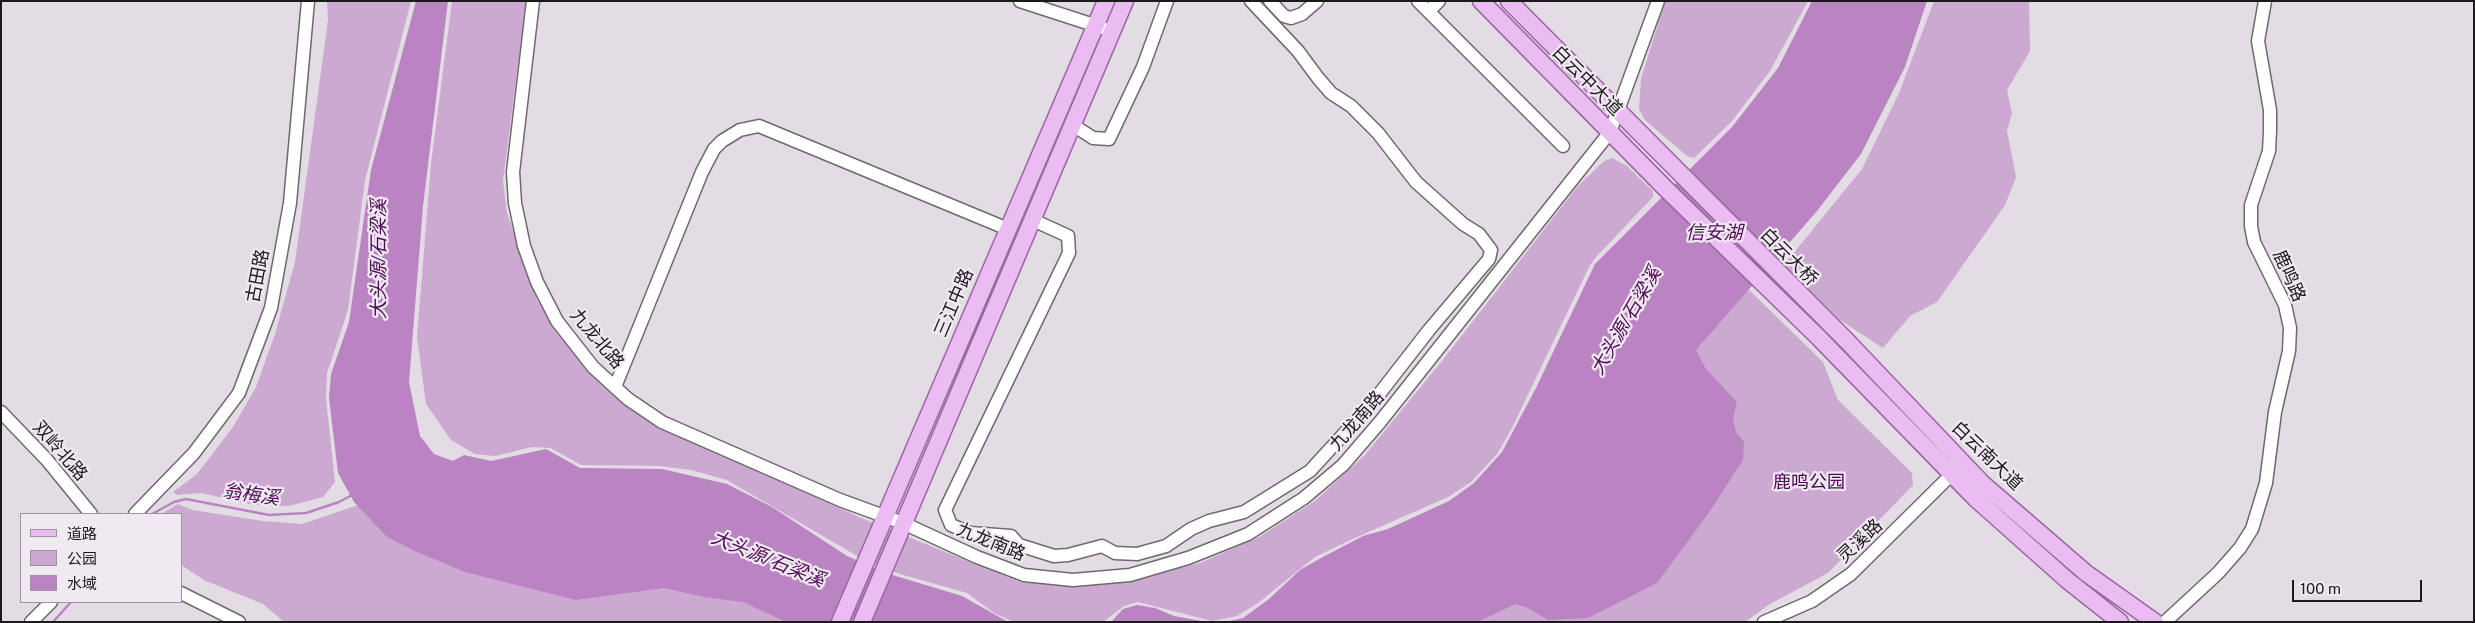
<!DOCTYPE html>
<meta charset="utf-8">
<style>
body{margin:0}
#map{position:relative;width:2475px;height:623px;overflow:hidden;background:#e3dce4;font-family:"Public Sans","Noto Sans SC",sans-serif}
canvas{display:block}
.frame{position:absolute;inset:0;border:2px solid #1b191c;pointer-events:none}
.legend{position:absolute;left:20px;top:513px;width:162px;height:90px;box-sizing:border-box;background:#f0e9f1;border:1px solid #9b969c;margin:0;padding:6px 9px;list-style:none;font-size:15px;color:#1b191c}
.legend li{display:flex;align-items:center;gap:10px;height:25px}
.legend b{width:25px;border:1px solid #9b969c}
.scale{position:absolute;left:2292px;top:580px;width:130px;height:22px;box-sizing:border-box;border:2px solid #1b191c;border-top:0;padding-left:6px;font-size:15px;line-height:18px;white-space:nowrap;color:#1b191c;-webkit-text-stroke:4px #f0e9f1;paint-order:stroke}
</style>
<div id="map">
<canvas width="2475" height="623"></canvas>
<div class="frame"></div>
<ul class="legend">
<li><b style="height:6px;background:#ebbcf2"></b>道路</li>
<li><b style="height:14px;background:#cca9d1"></b>公园</li>
<li><b style="height:14px;background:#b984c1"></b>水域</li>
</ul>
<div class="scale">100 m</div>
</div>
<script>
const g = document.querySelector('canvas').getContext('2d');
g.lineJoin = 'round';
function paint(path, color) { g.fillStyle = color; g.fill(path, 'evenodd'); }
const poly = rows => new Path2D(rows.map(r => 'M' + r).join(''));
function stroke(path, color, width, dash) { g.strokeStyle = color; g.lineWidth = width; g.lineCap = dash ? 'butt' : 'round'; g.setLineDash(dash || []); g.stroke(path); }
function label(font, color, halo, rows, align = 'center') {
  g.font = font + ' "Public Sans","Noto Sans SC",sans-serif'; g.lineWidth = 4.5; g.setLineDash([]); g.textBaseline = 'middle'; g.strokeStyle = halo; g.fillStyle = color; for (const [text, x, y, turn = 0] of rows) {
    g.save(); g.translate(x, y); g.rotate((+turn || 0) * Math.PI / 180); g.textAlign = isNaN(turn) ? turn : align; if (halo) g.strokeText(text, 0, 0); g.fillText(text, 0, 0); g.restore();
  }
}
const green = poly([
 [327,1,411,1,365,180,348,310,327,373,326,399,335,482,323,497,289,506,254,505,201,493,177,495,173,492,197,474,233,427,256,387,275,334,295,262,328,20],
 [452,1,526,1,503,181,507,213,537,300,560,336,586,368,623,403,660,427,866,520,1020,582,1060,584,1149,576,1200,563,1259,537,1315,501,1364,456,1446,356,1577,187,1604,161,1612,158,1627,166,1653,191,1653,197,1596,257,1589,267,1512,428,1497,454,1471,482,1448,497,1348,541,1315,557,1258,603,1237,616,1212,621,1138,602,1124,606,1103,622,1014,622,994,613,967,593,900,574,864,560,727,480,691,470,659,466,581,465,551,448,532,447,495,456,475,454,451,440,426,404,417,337,431,164],
 [1665,1,1808,1,1770,71,1732,121,1694,158,1687,156,1645,120,1639,109,1641,79],
 [1934,1,2029,1,2030,51,2007,90,2012,113,2007,131,2016,177,2005,205,1937,302,1910,316,1883,348,1840,320,1783,266,1862,169,1899,93],
 [1744,285,1823,362,1838,400,1912,473,1913,485,1828,573,1770,604,1745,622,1470,622,1694,363,1691,348],
 [364,503,635,584,744,595,805,622,284,622,263,604,204,580,181,565,181,514,161,514,178,504,192,510,263,521,302,524]
]);
const water = poly([
 [416,1,448,1,423,206,409,382,420,436,434,454,453,461,464,455,491,461,546,449,580,468,662,469,727,484,772,507,847,556,886,573,962,596,1008,622,786,622,743,602,704,597,664,588,576,600,465,572,417,552,387,537,354,502,338,473,329,398,331,374,349,322,371,170],
 [1812,1,1927,1,1905,67,1861,154,1817,211,1696,350,1706,369,1737,402,1733,418,1736,432,1744,442,1743,460,1708,514,1657,583,1588,618,1548,620,1528,608,1516,604,1477,622,1225,622,1243,618,1269,599,1300,570,1321,558,1363,536,1388,529,1449,501,1474,483,1502,452,1536,388,1595,264,1732,127,1778,68],
 [1137,605,1155,608,1174,616,1207,622,1111,622,1123,609]
]);
const stream = poly([
 [152,514,174,502,186,499,269,515,306,513,339,502,352,495],
 [53,622,71,602]
]);
const minor = poly([
 [533,1,513,172,515,203,524,246,537,282,557,321,593,367,628,399,662,422,840,500,903,523,977,557,1024,575,1073,580,1130,575,1188,558,1248,534,1304,498,1343,465,1380,422,1610,132,1658,1],
 [1020,1,1103,28],
 [1270,1,1284,16,1291,18,1302,14,1317,1],
 [1418,1,1563,146],
 [1429,11,1439,1],
 [1073,125,1093,138,1109,139,1143,67,1167,1],
 [1033,220,1068,236,1069,253,945,510,951,525,970,533,1011,536,1019,545,1054,556,1068,555,1102,546,1115,553,1137,554,1166,546,1191,529,1209,521,1244,512,1310,471,1373,402,1429,330,1489,259,1491,250,1479,234,1463,224,1416,182,1378,133,1351,106,1331,93,1318,78,1298,51,1251,1],
 [615,387,702,172,714,149,722,141,740,130,759,126,1008,229],
 [1,412,47,460,91,514],
 [135,514,194,453,239,393,271,308,290,203,308,1],
 [181,593,239,622],
 [31,622,51,602],
 [1764,622,1812,601,1851,574,1958,468],
 [2165,622,2218,573,2240,548,2252,529,2266,483,2275,412,2289,351,2290,328,2285,305,2254,242,2251,226,2251,205,2269,151,2270,131,2270,110,2258,41,2265,1]
]);
const major = poly([
 [1481,1,1665,188,1819,338,1976,499,2067,580,2120,622],
 [1509,1,1847,341,1983,484,2086,573,2155,622],
 [840,622,1106,1],
 [862,622,1125,1]
]);
const streetNames = [
 ["白云中大道",1587,81,45],
 ["白云大桥",1789,257,45],
 ["古田路",258,276,-79],
 ["鹿鸣路",2289,276,66],
 ["三江中路",954,303,-67],
 ["九龙北路",597,339,50],
 ["九龙南路",1357,421,-49],
 ["双岭北路",60,451,49],
 ["白云南大道",1987,456,44],
 ["灵溪路",1860,541,-43],
 ["九龙南路",991,542,22]
];
const parkNames = [
 ["鹿鸣公园",1809,482]
];
const waterNames = [
 ["信安湖",1714,233],
 ["大头源/石梁溪",379,259,-90],
 ["大头源/石梁溪",1626,321,-60],
 ["翁梅溪",251,495,8],
 ["大头源/石梁溪",768,559,22]
];
paint(green, '#cca9d1');
paint(water, '#b984c1');
stroke(stream, '#b984c1', 2.5);
stroke(minor, '#6f696f', 15);
stroke(major, '#9966a1', 19);
stroke(minor, '#fff', 12);
stroke(major, '#ebbcf2', 16);
label('18px', '#1b191c', '#f0e9f1', streetNames);
label('18px', '#4a0453', '#f0e9f1', parkNames);
label('italic 19px', '#4f0b58', '#f0e9f1', waterNames);
</script>
